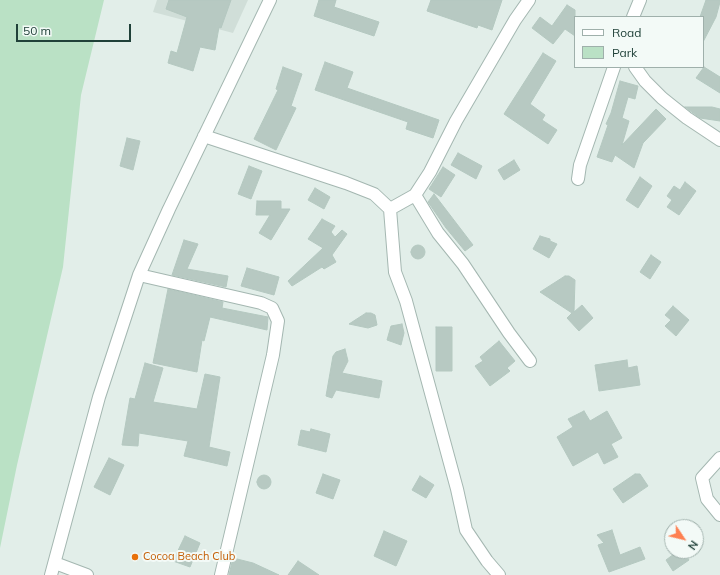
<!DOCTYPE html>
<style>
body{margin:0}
#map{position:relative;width:720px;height:575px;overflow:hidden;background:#e2eee9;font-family:Mulish,sans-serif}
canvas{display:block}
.legend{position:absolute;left:574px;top:16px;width:130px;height:52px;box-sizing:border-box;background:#f3faf7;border:1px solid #9fb0ab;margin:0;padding:5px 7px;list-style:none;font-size:12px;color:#204139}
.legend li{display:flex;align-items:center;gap:8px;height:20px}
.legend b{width:20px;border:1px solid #9fb0ab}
.north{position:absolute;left:664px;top:519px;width:40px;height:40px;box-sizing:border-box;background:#f3faf7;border:1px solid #9fb0ab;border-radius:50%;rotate:125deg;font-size:11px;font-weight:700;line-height:16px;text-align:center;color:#204139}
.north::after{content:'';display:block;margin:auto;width:14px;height:18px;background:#fe8051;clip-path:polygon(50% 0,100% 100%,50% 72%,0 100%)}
.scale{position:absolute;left:16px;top:24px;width:115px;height:18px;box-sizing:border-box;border:2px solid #204139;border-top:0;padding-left:5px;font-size:12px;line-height:14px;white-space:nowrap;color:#204139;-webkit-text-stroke:3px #f3faf7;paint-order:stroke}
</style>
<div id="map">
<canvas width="720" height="575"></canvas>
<ul class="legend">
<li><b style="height:5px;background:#fff"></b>Road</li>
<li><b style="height:11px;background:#bae1c5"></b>Park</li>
</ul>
<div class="north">N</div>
<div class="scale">50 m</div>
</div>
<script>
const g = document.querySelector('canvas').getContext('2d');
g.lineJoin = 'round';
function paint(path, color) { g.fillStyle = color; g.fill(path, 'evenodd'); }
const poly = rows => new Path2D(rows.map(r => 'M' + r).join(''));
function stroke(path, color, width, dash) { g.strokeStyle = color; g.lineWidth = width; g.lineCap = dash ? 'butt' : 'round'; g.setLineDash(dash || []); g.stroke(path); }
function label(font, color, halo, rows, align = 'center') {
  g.font = font + ' Mulish,sans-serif'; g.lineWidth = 4; g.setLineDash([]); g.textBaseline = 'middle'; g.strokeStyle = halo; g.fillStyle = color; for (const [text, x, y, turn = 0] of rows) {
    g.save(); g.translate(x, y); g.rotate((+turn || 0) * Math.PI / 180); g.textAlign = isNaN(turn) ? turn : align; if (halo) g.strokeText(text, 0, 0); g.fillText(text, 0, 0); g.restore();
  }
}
const built = poly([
 [157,0,248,0,233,33,153,12]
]);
const green = poly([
 [0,0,104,0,81,95,63,267,17,465,0,548]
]);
const building = poly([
 [169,0,231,0,221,28,219,27,215,50,200,47,193,71,168,63,171,51,177,53,187,17,166,9,169,0],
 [319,0,336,0,334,7,379,22,374,36,314,16,319,0],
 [431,0,502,0,492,30,478,25,477,28,427,11,431,0],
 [706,0,720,0,720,2,716,17,703,42,703,17,700,17,706,0],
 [567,5,575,10,575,36,565,29,553,44,532,28,540,17,552,26,567,5],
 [543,53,556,61,530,104,545,115,542,120,557,130,548,144,504,114,543,53],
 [325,62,353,72,347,88,439,120,433,138,406,129,408,122,315,90,325,62],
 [283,67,302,74,291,106,296,108,276,150,254,139,278,90,276,89,283,67],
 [704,67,720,77,720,93,696,78,704,67],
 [620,81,638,86,635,99,628,97,622,118,629,121,622,145,656,109,666,119,643,143,634,168,615,155,612,162,597,157,608,125,606,124,611,113,620,81],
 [685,107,712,107,720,109,720,121,700,118,685,107],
 [127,138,140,141,133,170,120,166,127,138],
 [458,153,482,166,476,179,451,165,458,153],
 [514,160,520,170,504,180,498,170,514,160],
 [249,166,262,171,251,199,238,194,249,166],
 [443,167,455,175,441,197,429,189,443,167],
 [640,177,652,186,638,208,626,200,640,177],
 [685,182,696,191,679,215,667,207,672,200,667,196,674,186,680,190,685,182],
 [315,188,330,197,324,209,308,200,315,188],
 [434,194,473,245,465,251,446,228,428,202,434,194],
 [257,201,281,201,281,209,290,209,271,240,259,233,270,215,256,215,257,201],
 [322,219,335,226,331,232,335,237,342,230,347,234,332,255,336,262,324,269,322,267,292,286,288,281,323,248,308,239,322,219],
 [540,236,550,239,550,241,557,244,549,258,533,249,540,236],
 [184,240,198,244,187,269,228,276,226,287,172,275,184,240],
 '411 252a7 7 0 1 1 14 0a7 7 0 1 1-14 0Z',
 [651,255,661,262,650,279,640,272,651,255],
 [247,268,279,277,274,295,241,286,247,268],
 [565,276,569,276,575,280,574,312,582,305,593,318,579,331,567,318,572,313,540,292,565,276],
 [168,289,223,302,222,308,268,317,267,330,210,317,204,341,202,340,197,372,153,363,168,289],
 [673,306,689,320,676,336,665,326,671,320,665,315,673,306],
 [366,313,371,313,375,315,377,325,368,328,349,324,366,313],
 [402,324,404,333,401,345,387,340,391,326,402,324],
 [436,327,452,327,452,371,436,371,436,327],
 [499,341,515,361,507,368,510,371,490,386,475,366,483,361,480,357,499,341],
 [345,349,348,361,342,373,382,381,379,398,336,390,332,398,326,396,333,356,336,352,345,349],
 [627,360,628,368,637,366,640,385,599,391,595,365,627,360],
 [145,363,163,368,153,402,197,409,205,374,220,377,209,447,230,452,227,466,184,456,188,441,139,433,138,446,122,445,130,398,135,399,145,363],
 [584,411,590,421,607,411,622,438,611,444,618,457,604,464,598,452,573,466,557,437,573,427,568,419,584,411],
 [311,429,330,434,326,452,298,445,301,430,310,432,311,429],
 [109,458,124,465,110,495,94,487,109,458],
 [323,474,340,480,333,499,316,493,323,474],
 [635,474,640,474,648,486,623,503,613,489,635,474],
 '257 482a7 7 0 1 1 14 0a7 7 0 1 1-14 0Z',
 [420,476,434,485,426,498,412,490,420,476],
 [612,530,620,555,640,547,645,559,609,572,598,545,604,543,597,535,612,530],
 [384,531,407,541,396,566,374,556,384,531],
 [185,536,200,543,190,567,173,561,185,536],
 [678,551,683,551,689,560,673,571,666,560,678,551],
 [233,558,253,563,279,575,229,575,233,558],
 [298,561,319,575,288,575,298,561]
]);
const minor = poly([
 [633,17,640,0],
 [635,67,645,81,662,98,687,118,720,140],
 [204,136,346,183,374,194,390,209,395,272,406,301,457,489,466,530,487,561,499,575],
 [578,179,580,165,614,67],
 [415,195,438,233,463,264,509,333,530,361],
 [390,209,415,195,430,172,456,121,515,20,529,0],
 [139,275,261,303,272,308,278,321,273,355,221,575],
 [720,458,702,478,707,499,720,515],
 [55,563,87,575],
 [51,575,99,397,139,275,169,209,270,0]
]);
const markers = [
 [135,557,4,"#e8710a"]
];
const foodNames = [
 ["Cocoa Beach Club",143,557]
];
paint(built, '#d0ded8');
paint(green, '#bae1c5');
paint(building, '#b7c9c2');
stroke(building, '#b4c8c0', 1);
stroke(minor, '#a4b7b1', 14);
stroke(minor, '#fff', 12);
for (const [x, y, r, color] of markers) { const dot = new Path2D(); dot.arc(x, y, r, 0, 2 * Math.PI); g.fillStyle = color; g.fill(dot); stroke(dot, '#f3faf7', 1.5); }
label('11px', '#c56008', '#f3faf7', foodNames, 'left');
</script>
